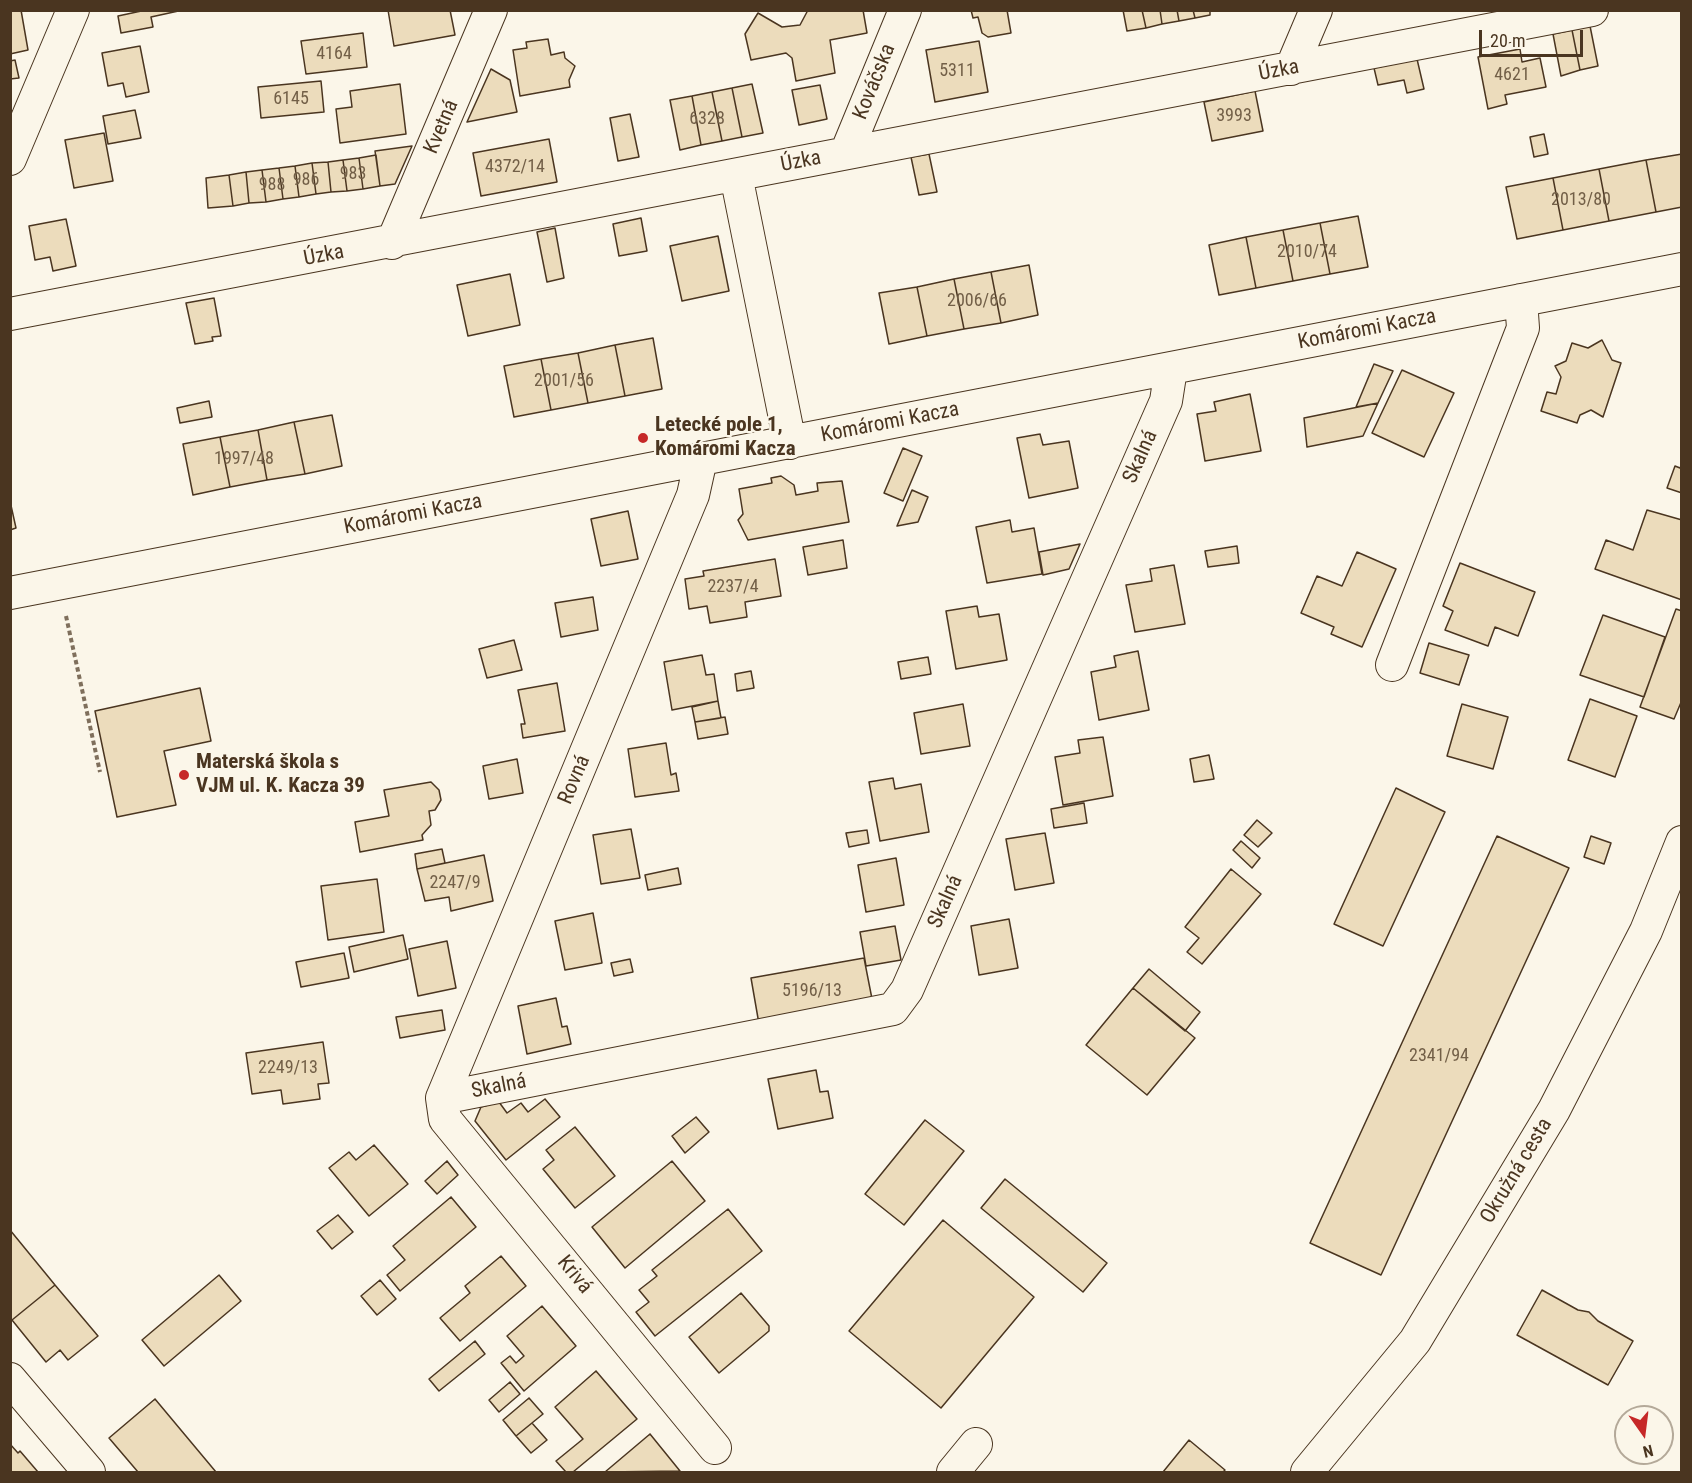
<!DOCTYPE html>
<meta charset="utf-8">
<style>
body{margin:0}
#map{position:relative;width:1692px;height:1483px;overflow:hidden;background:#fbf6e9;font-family:"Roboto Condensed",sans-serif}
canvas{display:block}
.frame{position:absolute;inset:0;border:12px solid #4a3520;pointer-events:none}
.north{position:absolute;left:1614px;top:1405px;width:60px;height:60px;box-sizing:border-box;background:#fbf6e9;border:2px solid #b4a999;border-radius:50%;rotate:166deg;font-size:16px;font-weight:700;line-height:24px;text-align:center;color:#4a3520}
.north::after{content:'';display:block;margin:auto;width:21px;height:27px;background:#c62828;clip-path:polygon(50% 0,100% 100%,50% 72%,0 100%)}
.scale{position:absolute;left:1479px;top:30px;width:104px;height:27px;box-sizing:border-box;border:3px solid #4a3520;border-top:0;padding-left:8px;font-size:18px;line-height:21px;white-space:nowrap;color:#4a3520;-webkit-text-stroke:4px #fbf6e9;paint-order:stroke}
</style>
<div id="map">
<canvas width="1692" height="1483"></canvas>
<div class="frame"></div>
<div class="north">N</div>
<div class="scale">20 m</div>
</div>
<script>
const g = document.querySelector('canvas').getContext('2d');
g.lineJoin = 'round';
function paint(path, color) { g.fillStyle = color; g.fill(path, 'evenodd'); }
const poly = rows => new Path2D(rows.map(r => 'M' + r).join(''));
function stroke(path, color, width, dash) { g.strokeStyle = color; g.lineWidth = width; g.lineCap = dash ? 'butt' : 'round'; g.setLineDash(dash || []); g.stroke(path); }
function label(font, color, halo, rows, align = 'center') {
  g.font = font + ' "Roboto Condensed",sans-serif'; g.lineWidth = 4.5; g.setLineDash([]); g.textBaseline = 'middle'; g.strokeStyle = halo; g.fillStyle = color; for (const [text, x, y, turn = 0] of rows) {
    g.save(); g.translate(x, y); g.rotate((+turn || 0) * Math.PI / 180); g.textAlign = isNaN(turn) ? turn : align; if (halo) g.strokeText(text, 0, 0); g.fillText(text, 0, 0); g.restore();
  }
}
const building = poly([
 [10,10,21,10,28,50,10,54,10,10],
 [146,10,183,10,151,17,153,27,121,33,118,16,146,10],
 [388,10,450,10,455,35,394,46,388,10],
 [808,10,863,10,867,33,830,40,835,73,796,81,792,58,786,53,751,60,745,34,758,13,782,27,800,25,808,10],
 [971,10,1007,10,1011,33,988,37,982,33,978,17,973,18,971,10],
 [1123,10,1142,10,1146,28,1127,31,1123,10],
 [1142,10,1160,10,1162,24,1146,28,1142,10],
 [1160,10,1177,10,1179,21,1162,24,1160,10],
 [1177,10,1193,10,1195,18,1179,21,1177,10],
 [1193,10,1210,10,1210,15,1195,18,1193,10],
 [1590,26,1598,66,1580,70,1572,30,1590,26],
 [1572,30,1580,70,1561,76,1553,34,1572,30],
 [363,33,367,67,306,74,301,41,363,33],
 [548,39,551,55,564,52,565,58,575,66,569,80,570,87,520,96,513,50,527,48,526,42,548,39],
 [979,41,988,92,935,102,926,50,979,41],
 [140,46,149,92,126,97,123,83,108,86,102,53,140,46],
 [1520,49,1522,62,1540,58,1546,87,1505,95,1507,104,1488,109,1478,57,1520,49],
 [1417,59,1424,89,1407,93,1404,80,1378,85,1374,68,1417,59],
 [15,60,19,78,10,79,10,61,15,60],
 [491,69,510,80,517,112,467,122,491,69],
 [321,81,324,112,261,118,258,87,321,81],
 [400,84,406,134,340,143,336,109,352,107,350,91,400,84],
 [752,84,763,133,742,137,732,88,752,84],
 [820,85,827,119,799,125,792,90,820,85],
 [732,88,742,137,722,141,712,92,732,88],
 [1255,91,1263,131,1212,141,1204,102,1255,91],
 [712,92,722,141,701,145,692,96,712,92],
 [692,96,701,145,680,150,670,100,692,96],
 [135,110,141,138,108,144,103,116,135,110],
 [630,114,639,157,618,161,610,118,630,114],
 [104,133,113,181,74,188,65,140,104,133],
 [1544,134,1548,154,1534,157,1530,137,1544,134],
 [549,139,557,182,481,196,473,153,549,139],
 [412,146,395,184,380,186,375,151,412,146],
 [929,154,937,192,919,195,911,157,929,154],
 [1682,154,1682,207,1656,212,1646,160,1682,154],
 [376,155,380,186,363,189,359,158,376,155],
 [359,158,363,189,347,191,343,160,359,158],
 [343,160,347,191,331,192,328,162,343,160],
 [1646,160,1656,212,1609,221,1599,169,1646,160],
 [328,162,331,192,316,194,312,163,328,162],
 [312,163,316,194,299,197,295,166,312,163],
 [295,166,299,197,283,199,279,168,295,166],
 [279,168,283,199,266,202,262,170,279,168],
 [1599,169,1609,221,1563,230,1553,178,1599,169],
 [262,170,266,202,249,203,246,172,262,170],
 [246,172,249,203,233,206,229,175,246,172],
 [229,175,233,206,208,208,206,178,229,175],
 [1553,178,1563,230,1517,239,1506,187,1553,178],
 [1358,216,1368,267,1330,274,1320,223,1358,216],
 [641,218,647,251,619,256,613,224,641,218],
 [66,219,76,266,53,271,50,257,35,260,29,226,66,219],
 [1320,223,1330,274,1293,281,1283,230,1320,223],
 [555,228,564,278,547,282,537,232,555,228],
 [1283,230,1293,281,1256,288,1246,237,1283,230],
 [718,236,729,291,682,301,670,246,718,236],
 [1246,237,1256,288,1219,295,1209,245,1246,237],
 [1029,265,1038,315,1001,323,991,272,1029,265],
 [991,272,1001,323,964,329,954,279,991,272],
 [510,274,520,325,468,336,457,285,510,274],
 [954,279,964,329,927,336,917,287,954,279],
 [917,287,927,336,889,344,879,293,917,287],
 [214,298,221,336,212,337,213,341,195,344,186,303,214,298],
 [653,338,662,389,625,396,615,345,653,338],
 [1602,340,1612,360,1621,363,1603,417,1591,410,1580,415,1577,423,1541,411,1547,392,1556,394,1561,377,1555,366,1566,361,1572,343,1588,348,1602,340],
 [615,345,625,396,588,403,578,353,615,345],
 [578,353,588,403,551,410,541,359,578,353],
 [541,359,551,410,514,417,504,366,541,359],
 [1374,364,1393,371,1378,403,1356,407,1374,364],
 [1402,370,1454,393,1424,457,1372,433,1402,370],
 [1250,394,1261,451,1205,461,1197,414,1216,411,1214,402,1250,394],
 [209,401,212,417,180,423,177,408,209,401],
 [1378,403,1363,436,1307,447,1304,418,1378,403],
 [332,415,342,466,305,474,294,422,332,415],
 [294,422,305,474,267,480,258,430,294,422],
 [258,430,267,480,230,487,220,437,258,430],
 [1040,434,1043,445,1069,441,1078,488,1029,498,1017,438,1040,434],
 [220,437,230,487,193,495,183,444,220,437],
 [903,448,922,456,903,501,884,493,903,448],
 [1682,464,1682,493,1667,488,1675,466,1680,468,1682,464],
 [781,476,794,485,796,495,818,491,817,483,842,481,849,522,748,540,738,520,743,514,739,489,772,483,771,478,781,476],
 [912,490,928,497,918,522,897,526,912,490],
 [10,501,16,528,10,530,10,501],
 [1647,510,1682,520,1682,600,1595,569,1606,540,1633,550,1647,510],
 [628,511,638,559,601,566,591,519,628,511],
 [1010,520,1012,532,1034,528,1042,574,987,583,976,527,1010,520],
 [843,540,847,568,808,575,803,547,843,540],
 [1080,544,1069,569,1043,575,1039,552,1080,544],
 [1237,546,1239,563,1208,567,1205,551,1237,546],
 [1357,552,1396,569,1362,647,1331,634,1334,627,1301,613,1317,576,1342,586,1357,552],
 [775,559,781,596,745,602,747,617,710,623,707,606,689,609,685,579,704,576,703,571,775,559],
 [1460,563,1535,592,1518,636,1495,627,1488,646,1445,630,1453,611,1443,606,1460,563],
 [1174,565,1185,624,1135,632,1126,585,1152,581,1150,569,1174,565],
 [593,597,598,630,561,637,555,603,593,597],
 [977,606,979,617,999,614,1007,660,956,669,946,611,977,606],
 [1676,609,1682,611,1682,700,1674,719,1640,707,1676,609],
 [1603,615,1665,637,1644,697,1580,675,1603,615],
 [514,640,522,670,487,678,479,649,514,640],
 [1429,643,1469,655,1459,685,1420,673,1429,643],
 [1138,651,1149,710,1099,720,1091,672,1116,667,1114,656,1138,651],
 [702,655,706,675,714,674,718,701,672,710,664,662,702,655],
 [928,657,931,674,901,679,898,662,928,657],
 [751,671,754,688,737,691,735,674,751,671],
 [557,683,565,731,523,738,521,724,525,724,518,690,557,683],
 [200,688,211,741,164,751,176,805,117,817,95,711,200,688],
 [1590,699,1637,716,1615,777,1568,760,1590,699],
 [718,701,721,718,695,722,692,707,718,701],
 [963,704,970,746,921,754,914,713,963,704],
 [1462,704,1508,717,1493,769,1447,756,1462,704],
 [725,717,728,734,698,739,695,722,725,717],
 [1103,737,1113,796,1063,805,1055,757,1080,753,1078,740,1103,737],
 [666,743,671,775,676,773,679,791,635,797,628,749,666,743],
 [1209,755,1214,779,1194,782,1190,759,1209,755],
 [517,759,523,793,489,799,483,766,517,759],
 [893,778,895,789,921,784,929,832,880,841,869,782,893,778],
 [431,782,439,790,441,800,435,810,429,811,431,825,422,835,423,840,360,852,355,822,389,816,384,790,431,782],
 [1396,788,1445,812,1383,946,1334,924,1396,788],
 [1084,803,1087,823,1054,828,1051,809,1084,803],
 [1257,820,1272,833,1258,847,1244,835,1257,820],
 [631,829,640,878,601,884,593,835,631,829],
 [867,830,869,843,849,847,846,833,867,830],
 [1045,833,1054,883,1015,890,1006,839,1045,833],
 [1497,836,1569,868,1381,1275,1310,1243,1497,836],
 [1591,836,1611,843,1604,864,1584,857,1591,836],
 [1241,841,1260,858,1252,868,1233,850,1241,841],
 [442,849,445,863,417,869,415,854,442,849],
 [484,855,493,901,451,911,449,897,425,901,417,869,484,855],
 [896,858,904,905,866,912,858,865,896,858],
 [678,868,681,884,648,890,645,875,678,868],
 [1231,869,1261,894,1202,964,1187,952,1199,938,1185,927,1231,869],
 [377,879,384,932,328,940,321,886,377,879],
 [593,913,602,963,565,970,555,921,593,913],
 [1009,919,1018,968,979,975,971,926,1009,919],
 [895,926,901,960,866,966,860,932,895,926],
 [403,935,408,959,354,972,349,947,403,935],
 [447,941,456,988,418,996,409,949,447,941],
 [344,953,349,978,301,987,296,962,344,953],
 [864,958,873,1004,759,1024,751,978,864,958],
 [630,959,633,972,614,976,611,963,630,959],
 [1149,969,1200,1012,1185,1031,1133,988,1149,969],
 [1133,988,1195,1038,1147,1095,1086,1045,1133,988],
 [556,998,562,1027,567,1026,571,1044,527,1054,518,1006,556,998],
 [442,1010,445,1030,400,1038,396,1017,442,1010],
 [323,1042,329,1083,318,1084,320,1099,283,1104,281,1090,252,1094,246,1053,323,1042],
 [816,1070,820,1092,828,1091,833,1118,778,1129,768,1079,816,1070],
 [545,1099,560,1117,506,1160,475,1121,481,1107,499,1102,507,1113,521,1103,528,1112,545,1099],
 [696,1117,709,1132,685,1153,672,1136,696,1117],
 [925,1120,964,1151,904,1225,865,1194,925,1120],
 [575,1127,615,1176,575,1208,543,1169,554,1160,546,1150,575,1127],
 [374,1145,408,1184,369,1216,329,1168,349,1152,356,1160,374,1145],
 [447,1161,458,1175,437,1194,425,1181,447,1161],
 [672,1161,705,1201,625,1268,592,1227,672,1161],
 [1005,1179,1107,1263,1083,1292,981,1208,1005,1179],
 [451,1197,476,1227,400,1291,387,1275,405,1260,393,1246,451,1197],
 [728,1209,762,1251,655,1336,636,1312,649,1302,639,1290,657,1276,652,1270,728,1209],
 [338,1215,353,1232,332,1249,317,1231,338,1215],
 [943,1220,1034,1297,941,1408,849,1331,943,1220],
 [10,1230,55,1285,12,1320,10,1318,10,1230],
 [501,1256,526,1286,460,1341,440,1318,470,1293,465,1286,501,1256],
 [219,1275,241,1301,164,1366,142,1340,219,1275],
 [380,1280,396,1299,377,1315,361,1296,380,1280],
 [55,1285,98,1336,68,1360,60,1350,46,1362,12,1320,55,1285],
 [1542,1290,1578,1310,1589,1312,1598,1321,1633,1341,1608,1385,1517,1335,1542,1290],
 [741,1293,769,1326,769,1331,719,1373,689,1337,741,1293],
 [542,1306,576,1346,524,1391,501,1363,510,1356,516,1363,524,1356,507,1336,542,1306],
 [475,1341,485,1354,439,1391,429,1379,475,1341],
 [596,1371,637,1419,573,1472,566,1472,556,1461,583,1439,555,1407,596,1371],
 [510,1382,520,1394,499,1412,489,1400,510,1382],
 [529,1398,543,1414,516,1436,503,1420,529,1398],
 [155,1399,216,1472,138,1472,109,1438,155,1399],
 [532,1423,547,1440,531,1453,516,1436,532,1423],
 [650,1434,680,1471,605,1472,650,1434],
 [1189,1440,1225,1470,1223,1472,1163,1472,1189,1440],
 [10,1444,18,1453,20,1451,38,1472,10,1472,10,1444]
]);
const path = poly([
 [66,616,100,772]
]);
const minor = poly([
 [1291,69,1316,10],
 [846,153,905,10],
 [10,159,73,10],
 [736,175,790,443],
 [392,243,491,10],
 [10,314,1592,10],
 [10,593,1682,269],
 [1392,665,1523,328,1521,300],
 [442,1098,893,1009,907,990,1166,401,1171,369],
 [442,1098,693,495,701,459],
 [442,1098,445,1119,715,1448],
 [10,1379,89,1472],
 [953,1472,976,1444],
 [1307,1472,1415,1341,1554,1110,1646,931,1682,842]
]);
const markers = [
 [643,438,6,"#c62828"],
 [184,775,6,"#c62828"]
];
const numberNames = [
 ["4164",334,54],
 ["5311",957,71],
 ["4621",1512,75],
 ["6145",291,99],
 ["3993",1234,116],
 ["6328",707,119],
 ["4372/14",515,167],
 ["983",353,174],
 ["986",306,180],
 ["988",272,185],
 ["2013/80",1581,200],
 ["2010/74",1307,252],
 ["2006/66",977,301],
 ["2001/56",564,381],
 ["1997/48",244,459],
 ["2237/4",733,587],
 ["2247/9",455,883],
 ["5196/13",812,991],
 ["2341/94",1439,1056],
 ["2249/13",288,1068]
];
const streetNames = [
 ["Úzka",1279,71,-11],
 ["Kováčska",875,82,-68],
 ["Kvetná",442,127,-67],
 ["Úzka",801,162,-11],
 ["Úzka",324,256,-11],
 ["Komáromi Kacza",1367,330,-11],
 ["Komáromi Kacza",890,423,-11],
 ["Skalná",1141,457,-66],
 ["Komáromi Kacza",413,515,-11],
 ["Rovná",575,780,-67],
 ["Skalná",946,902,-66],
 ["Skalná",499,1087,-11],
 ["Okružná cesta",1517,1171,-59],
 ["Krivá",574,1275,51]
];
const poiNames = [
 ["Letecké pole 1,",655,426],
 ["Komáromi Kacza",655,450],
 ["Materská škola s",196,763],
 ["VJM ul. K. Kacza 39",196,787]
];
paint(building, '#ecdcbc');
stroke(building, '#4a3520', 1.5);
stroke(minor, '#4a3520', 34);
stroke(path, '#7f6f5c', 4, [4.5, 3]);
stroke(minor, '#fbf6e9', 32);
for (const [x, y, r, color] of markers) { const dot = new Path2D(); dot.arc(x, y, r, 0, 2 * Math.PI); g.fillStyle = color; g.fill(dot); stroke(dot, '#fbf6e9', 2); }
label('18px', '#725f47', null, numberNames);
label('21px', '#4a3520', '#fbf6e9', streetNames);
label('bold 21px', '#4a3520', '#fbf6e9', poiNames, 'left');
</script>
